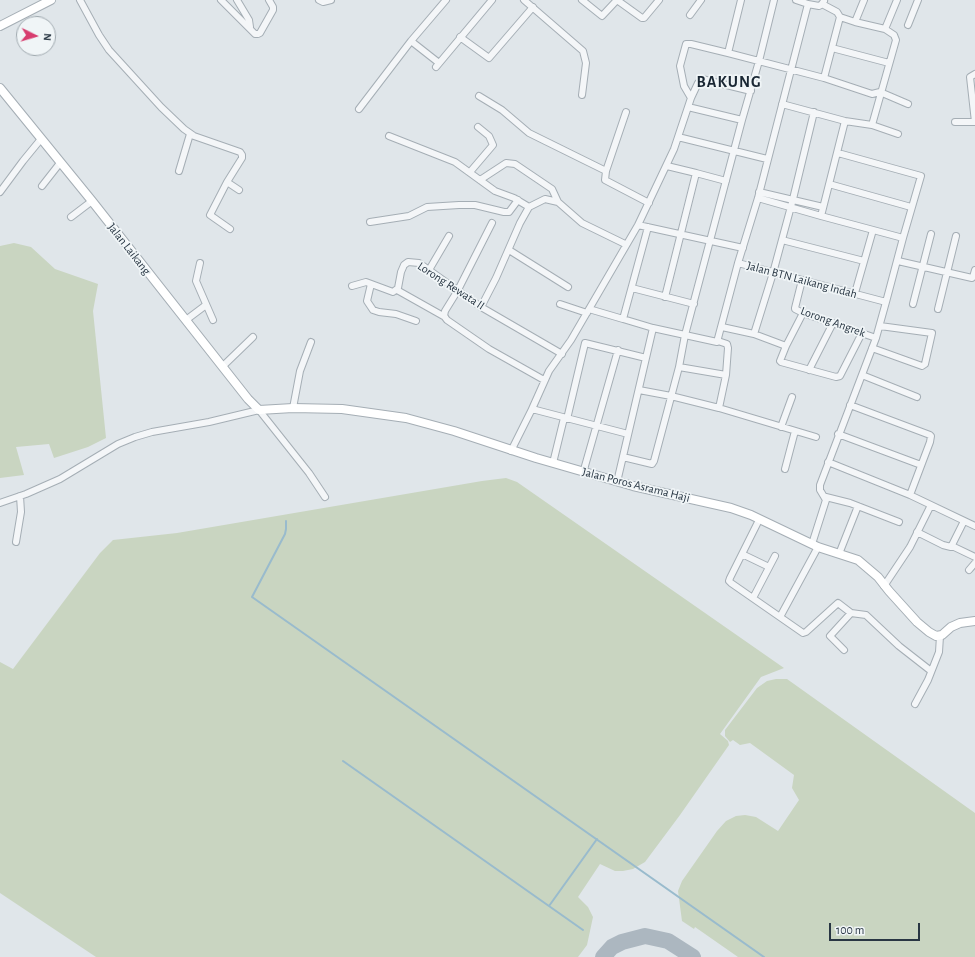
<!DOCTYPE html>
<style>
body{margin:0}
#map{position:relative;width:975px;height:957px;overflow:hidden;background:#e0e6ea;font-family:"Alegreya Sans",sans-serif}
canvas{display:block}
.north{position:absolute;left:16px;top:16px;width:40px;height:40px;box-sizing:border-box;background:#f0f5f7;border:1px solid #a0a9af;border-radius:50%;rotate:95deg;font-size:11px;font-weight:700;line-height:16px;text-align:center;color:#283643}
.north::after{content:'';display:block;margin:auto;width:14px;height:18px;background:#d73d6f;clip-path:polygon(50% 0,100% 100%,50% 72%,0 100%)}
.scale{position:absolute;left:829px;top:923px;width:91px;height:18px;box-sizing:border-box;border:2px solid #283643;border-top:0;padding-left:5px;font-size:12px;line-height:14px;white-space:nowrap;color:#283643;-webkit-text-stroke:3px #f0f5f7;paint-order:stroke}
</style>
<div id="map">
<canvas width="975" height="957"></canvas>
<div class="north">N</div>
<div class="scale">100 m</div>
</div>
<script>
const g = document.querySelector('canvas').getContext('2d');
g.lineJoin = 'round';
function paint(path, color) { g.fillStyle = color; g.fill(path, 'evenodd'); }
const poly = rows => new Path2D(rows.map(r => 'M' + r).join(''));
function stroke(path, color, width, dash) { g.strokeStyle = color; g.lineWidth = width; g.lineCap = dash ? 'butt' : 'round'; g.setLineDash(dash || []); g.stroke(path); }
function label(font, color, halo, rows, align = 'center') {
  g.font = font + ' "Alegreya Sans",sans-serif'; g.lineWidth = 3.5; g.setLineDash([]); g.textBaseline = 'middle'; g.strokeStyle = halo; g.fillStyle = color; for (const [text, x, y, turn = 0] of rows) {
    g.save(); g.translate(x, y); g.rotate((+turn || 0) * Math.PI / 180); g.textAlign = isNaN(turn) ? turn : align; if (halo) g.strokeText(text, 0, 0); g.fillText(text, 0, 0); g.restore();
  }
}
const green = poly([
 [14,243,31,247,55,269,98,284,93,311,106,438,88,447,54,458,49,444,16,447,24,475,0,478,0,246],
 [506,478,517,482,784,668,761,677,720,734,728,741,729,745,680,815,645,862,633,869,623,871,615,871,600,864,578,897,588,907,593,917,587,945,578,957,96,957,0,893,0,662,13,669,100,553,113,540,177,533,482,481],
 [776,679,787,679,975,813,975,957,738,957,695,927,694,929,682,921,678,891,682,881,717,831,726,821,736,816,745,815,756,817,778,831,799,800,792,788,794,775,750,743,740,745,733,740,730,742,725,736,725,730,757,688,767,681]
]);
const stream = poly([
 [286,521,286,529,285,534,252,597,764,957],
 [343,761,583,930],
 [549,906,597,839]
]);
const taxiway = poly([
 [603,957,612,947,622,942,645,936,668,941,693,957]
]);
const street = poly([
 [80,0,99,35,109,50,161,107,184,129,194,136,240,152,242,155,242,158,227,182,239,190],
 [221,0,255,34,258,34,260,33,273,10,273,7,269,0],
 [237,0,249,20,250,27],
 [319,0,323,2,331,0],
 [524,0,583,51,586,63,582,95],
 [582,0,602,16,617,0],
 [617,0,642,18,644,18,659,0],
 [796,0,808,4,758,198,738,263,886,302,876,338,820,485,820,490,826,500,812,544],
 [808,4,819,6,821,5,824,1],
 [822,4,837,12,840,17],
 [690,15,701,0],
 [855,22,864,0],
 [908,25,918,0],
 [460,37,489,58,533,7],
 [411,41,439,63],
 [832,48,889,63],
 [728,53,741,0],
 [436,67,492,0],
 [975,74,970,77,975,122],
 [824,78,840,17,855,22,885,29],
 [479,96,502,110,529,133,606,171],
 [691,98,698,83,702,79,751,91],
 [782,104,845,121,872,125,898,134],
 [688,107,742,120],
 [359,109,411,41,446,0],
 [626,112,606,171,605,180,649,203],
 [845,121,821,216,903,238,886,302],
 [955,122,974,122],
 [872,125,896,40,894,35,885,29,897,0],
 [389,136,455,162,495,191,514,198,529,207,520,223,496,278,481,307],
 [678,137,767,159],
 [838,153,921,176,903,238],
 [667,166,696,173],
 [179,171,190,134],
 [470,172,493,145,489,136,478,127],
 [480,180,506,163,515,164,552,189,558,202],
 [227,182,210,215,230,229],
 [829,184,911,207],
 [42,186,60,163],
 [0,192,23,161,41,139],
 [759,192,823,207],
 [758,198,821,216],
 [529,207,545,199,558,202,582,223,625,244],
 [71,217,92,201],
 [370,222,409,216,427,207,459,205,475,205,504,212,509,212,518,200],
 [492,223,458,290,445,311,444,316,447,320,489,349,544,380],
 [638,225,743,248],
 [648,227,623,319,653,328],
 [782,240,864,261],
 [509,250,568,287],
 [898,261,972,278,973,277,975,270],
 [200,263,196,281,213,320],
 [429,270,449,236],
 [802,280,795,308,795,309,803,313,876,338],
 [371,284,367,301,373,310,379,312,396,314,416,321],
 [352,286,366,282,393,292,398,288,401,272,404,265,408,262,419,263,481,307,562,354],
 [632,288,694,304],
 [397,290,445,317],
 [855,293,873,230],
 [665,297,696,173,726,181],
 [560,304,587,313],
 [913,304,931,234],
 [589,309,623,319],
 [938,309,956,236],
 [186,320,206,305],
 [722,327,754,334,786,346,780,361,781,362,836,377,840,376,862,333],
 [754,334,773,273,793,199,814,112],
 [718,341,727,344,728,348,726,375,719,408],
 [786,346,803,313],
 [872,348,922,366,925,364,932,333,880,326],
 [223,366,253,337],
 [809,370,833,323],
 [726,375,679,367,685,335,742,120,759,61,774,0],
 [862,375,917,397],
 [639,390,671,396,719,408,816,437],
 [850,405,930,435,931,436,930,442,910,495,975,526],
 [293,408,300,371,311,342],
 [567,419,585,343,646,358],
 [781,427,792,397],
 [628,434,532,409,549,371,571,340,638,225,674,149,691,98,684,86,680,66,686,44,691,44,728,53,824,78,872,94,880,92,908,104],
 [838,434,921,465],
 [511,451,532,409],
 [623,457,652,464,654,461,679,367],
 [828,462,910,495],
 [553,463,564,418],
 [785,469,795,431],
 [583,473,618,350],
 [617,482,653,328,717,342,738,263],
 [826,497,850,503,899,522],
 [0,503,26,494,60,479,118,444,135,437,152,432,209,422,259,410,309,473,325,497],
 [759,520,730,578,729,581,731,583,803,633,806,632,838,603,851,613,866,615,899,646,931,671],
 [917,532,943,545,951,547,964,521],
 [16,542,21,512,20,496],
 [952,546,975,557],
 [742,554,769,567],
 [839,554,858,506],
 [969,570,975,563],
 [884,586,910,547,931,505],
 [753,598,775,556],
 [780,617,818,547],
 [844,650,830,636,851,613],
 [915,704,928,680,939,652,940,636]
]);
const secondary = poly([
 [0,26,51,0],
 [0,88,92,201,248,399,259,410,293,408,342,409,406,418,454,431,536,458,633,486,731,508,751,515,818,547,858,560,878,577,889,591,917,622,929,632,936,636,942,635,951,627,960,623,975,621]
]);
const streetNames = [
 ["Jalan Laikang",129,249,52],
 ["Jalan BTN Laikang Indah",802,280,15],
 ["Lorong Rewata II",451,286,33],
 ["Lorong Angrek",833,322,20],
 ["Jalan Poros Asrama Haji",636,485,14]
];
const districtNames = [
 ["BAKUNG",729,82]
];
paint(green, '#c9d5c1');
stroke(stream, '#99bbcd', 2);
stroke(taxiway, '#acb7c0', 16);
stroke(street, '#a5aeb5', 8);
stroke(secondary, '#a5aeb5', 10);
stroke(street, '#f4f6f8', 6);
stroke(secondary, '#fff', 8);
label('12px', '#283643', '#f0f5f7', streetNames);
g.letterSpacing = '1px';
label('bold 16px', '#1a2734', '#f0f5f7', districtNames);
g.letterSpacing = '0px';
</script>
